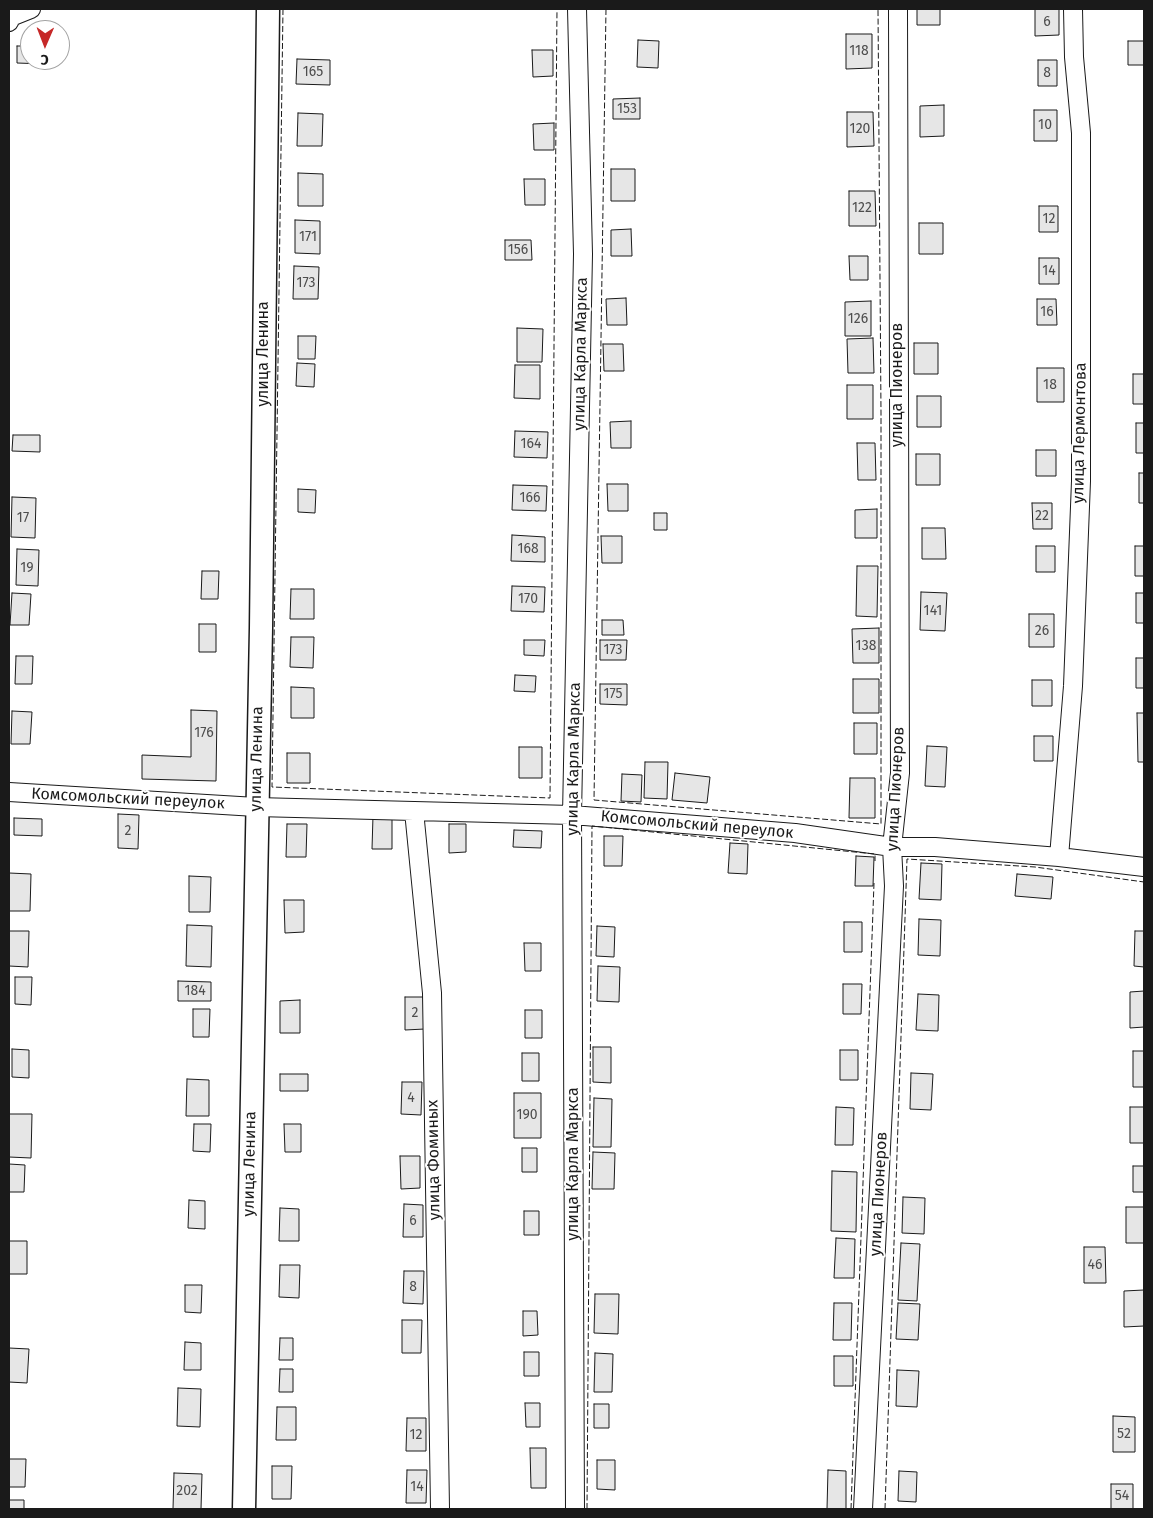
<!DOCTYPE html>
<meta charset="utf-8">
<style>
body{margin:0}
#map{position:relative;width:1153px;height:1518px;overflow:hidden;background:#fff;font-family:"Fira Sans",sans-serif}
canvas{display:block}
.frame{position:absolute;inset:0;border:10px solid #1a1a1a;pointer-events:none}
.north{position:absolute;left:20px;top:20px;width:50px;height:50px;box-sizing:border-box;background:#fff;border:1px solid #a3a3a3;border-radius:50%;rotate:181deg;font-size:14px;font-weight:700;line-height:20px;text-align:center;color:#1a1a1a}
.north::after{content:'';display:block;margin:auto;width:18px;height:22px;background:#c62828;clip-path:polygon(50% 0,100% 100%,50% 72%,0 100%)}
</style>
<div id="map">
<canvas width="1153" height="1518"></canvas>
<div class="frame"></div>
<div class="north">С</div>
</div>
<script>
const g = document.querySelector('canvas').getContext('2d');
g.lineJoin = 'round';
function paint(path, color) { g.fillStyle = color; g.fill(path, 'evenodd'); }
const poly = rows => new Path2D(rows.map(r => 'M' + r).join(''));
function stroke(path, color, width, dash) { g.strokeStyle = color; g.lineWidth = width; g.lineCap = dash ? 'butt' : 'round'; g.setLineDash(dash || []); g.stroke(path); }
function label(font, color, halo, rows, align = 'center') {
  g.font = font + ' "Fira Sans",sans-serif'; g.lineWidth = 4; g.setLineDash([]); g.textBaseline = 'middle'; g.strokeStyle = halo; g.fillStyle = color; for (const [text, x, y, turn = 0] of rows) {
    g.save(); g.translate(x, y); g.rotate((+turn || 0) * Math.PI / 180); g.textAlign = isNaN(turn) ? turn : align; if (halo) g.strokeText(text, 0, 0); g.fillText(text, 0, 0); g.restore();
  }
}
const building = poly([
 [917,9,940,9,940,25,917,25,917,9],
 [1035,9,1059,9,1059,35,1035,36,1035,9],
 [846,34,872,34,872,68,846,69,846,34],
 [638,40,659,41,658,68,637,67,638,40],
 [1128,41,1144,41,1144,65,1128,65,1128,41],
 [17,46,30,46,30,60,45,60,45,64,17,63,17,46],
 [532,50,553,50,553,76,533,77,532,50],
 [297,59,330,60,330,85,296,84,297,59],
 [1038,60,1057,60,1057,86,1038,86,1038,60],
 [640,98,640,119,613,119,613,99,640,98],
 [944,105,944,136,920,137,920,106,944,105],
 [1034,110,1057,110,1057,141,1034,141,1034,110],
 [847,112,873,112,874,146,847,147,847,112],
 [298,113,323,114,322,146,297,146,298,113],
 [554,123,554,150,534,150,533,124,554,123],
 [611,169,635,169,635,201,611,201,611,169],
 [298,173,323,174,323,206,298,206,298,173],
 [524,179,545,179,545,205,525,205,524,179],
 [849,191,875,191,876,226,849,226,849,191],
 [1039,206,1058,206,1058,232,1039,232,1039,206],
 [295,220,320,221,320,254,295,253,295,220],
 [919,223,943,223,943,254,919,254,919,223],
 [631,229,632,256,611,256,611,230,631,229],
 [505,240,531,240,532,260,505,260,505,240],
 [849,256,868,256,868,280,850,280,849,256],
 [1039,258,1059,258,1059,284,1039,284,1039,258],
 [294,266,319,267,318,299,293,299,294,266],
 [626,298,627,325,607,325,606,299,626,298],
 [1037,299,1056,299,1057,325,1037,325,1037,299],
 [871,301,871,336,845,336,845,302,871,301],
 [517,328,543,329,542,362,517,362,517,328],
 [298,336,316,336,315,359,298,359,298,336],
 [873,338,874,373,848,373,847,339,873,338],
 [914,343,938,343,938,374,914,374,914,343],
 [603,344,623,344,624,371,604,371,603,344],
 [297,363,315,364,314,387,296,386,297,363],
 [515,365,540,365,540,399,514,398,515,365],
 [1037,368,1064,368,1064,402,1037,402,1037,368],
 [1133,374,1144,374,1144,404,1133,404,1133,374],
 [847,385,873,385,873,419,847,419,847,385],
 [917,396,941,396,941,427,917,427,917,396],
 [631,421,631,448,611,448,610,422,631,421],
 [1136,423,1144,423,1144,453,1136,453,1136,423],
 [515,431,548,432,547,458,514,457,515,431],
 [13,435,40,435,40,452,12,451,13,435],
 [857,443,875,443,876,480,858,480,857,443],
 [1036,450,1056,450,1056,476,1036,476,1036,450],
 [916,454,940,454,940,485,916,485,916,454],
 [1139,473,1144,473,1144,503,1139,503,1139,473],
 [607,484,628,484,628,511,608,511,607,484],
 [513,485,547,486,546,511,512,510,513,485],
 [298,489,316,490,315,513,298,512,298,489],
 [12,497,36,498,35,538,11,537,12,497],
 [1032,503,1052,503,1052,529,1033,529,1032,503],
 [877,509,877,538,855,538,855,510,877,509],
 [654,513,667,513,667,530,654,530,654,513],
 [922,528,945,528,946,559,922,559,922,528],
 [512,535,545,537,545,562,511,561,512,535],
 [601,536,622,536,622,563,602,563,601,536],
 [1036,546,1055,546,1055,572,1036,572,1036,546],
 [1135,546,1144,546,1144,576,1135,576,1135,546],
 [17,549,39,550,38,586,16,585,17,549],
 [857,566,878,566,877,617,856,616,857,566],
 [202,571,219,571,218,599,201,599,202,571],
 [512,586,545,587,544,612,511,611,512,586],
 [291,589,314,589,314,619,290,619,291,589],
 [921,592,947,593,945,631,920,630,921,592],
 [12,593,31,594,29,625,10,625,12,593],
 [1136,593,1144,593,1144,623,1136,623,1136,593],
 [1029,614,1054,614,1054,647,1029,647,1029,614],
 [602,620,623,620,624,635,602,635,602,620],
 [199,624,216,624,216,652,199,652,199,624],
 [879,628,879,663,853,663,852,629,879,628],
 [291,637,314,637,313,668,290,667,291,637],
 [524,640,545,640,544,656,524,655,524,640],
 [600,640,627,640,626,660,600,660,600,640],
 [16,656,33,656,32,684,15,684,16,656],
 [1136,658,1144,658,1144,688,1136,688,1136,658],
 [515,675,536,676,535,692,514,691,515,675],
 [853,679,879,679,879,713,853,713,853,679],
 [1032,680,1052,680,1052,706,1032,706,1032,680],
 [600,684,627,684,627,705,600,704,600,684],
 [291,687,314,688,314,718,291,718,291,687],
 [191,710,217,711,216,781,142,779,142,755,191,757,191,710],
 [12,711,32,712,30,744,11,744,12,711],
 [1137,713,1144,713,1144,762,1138,762,1137,713],
 [854,723,877,723,877,754,854,754,854,723],
 [1034,736,1053,736,1053,761,1034,761,1034,736],
 [927,746,947,747,945,787,925,786,927,746],
 [519,747,542,747,542,778,519,778,519,747],
 [287,753,310,753,310,783,287,783,287,753],
 [645,762,668,762,667,799,644,798,645,762],
 [675,773,710,777,707,803,672,800,675,773],
 [622,774,642,775,641,802,621,801,622,774],
 [850,778,875,778,875,818,849,818,850,778],
 [118,814,139,815,138,849,118,848,118,814],
 [373,816,392,817,392,849,372,849,373,816],
 [14,818,42,819,42,836,14,835,14,818],
 [287,824,307,824,306,857,286,857,287,824],
 [449,824,466,824,466,852,449,853,449,824],
 [514,830,542,831,541,848,513,847,514,830],
 [604,836,623,836,622,866,604,866,604,836],
 [730,843,748,844,747,874,728,873,730,843],
 [856,856,874,857,873,886,855,886,856,856],
 [921,863,942,864,941,900,919,899,921,863],
 [9,873,31,874,30,911,9,911,9,873],
 [1017,874,1053,877,1051,899,1015,896,1017,874],
 [189,876,211,877,210,912,189,912,189,876],
 [284,900,304,900,304,932,285,933,284,900],
 [919,919,941,920,940,956,918,955,919,919],
 [844,922,862,922,862,952,844,952,844,922],
 [187,925,212,926,211,967,186,966,187,925],
 [597,926,615,927,614,957,596,956,597,926],
 [9,931,29,931,28,967,9,966,9,931],
 [1135,931,1144,931,1144,967,1134,966,1135,931],
 [524,943,541,943,541,971,525,971,524,943],
 [598,966,620,967,619,1002,597,1001,598,966],
 [15,977,32,977,31,1005,15,1004,15,977],
 [178,981,211,982,211,1001,178,1001,178,981],
 [843,984,862,984,861,1014,843,1014,843,984],
 [1144,991,1144,1027,1130,1028,1130,992,1144,991],
 [918,994,939,995,938,1031,916,1030,918,994],
 [405,997,424,997,425,1029,405,1030,405,997],
 [300,1000,300,1033,280,1033,280,1001,300,1000],
 [193,1009,210,1009,209,1037,193,1037,193,1009],
 [525,1010,542,1010,542,1038,525,1038,525,1010],
 [593,1047,611,1047,611,1083,593,1082,593,1047],
 [12,1049,29,1050,29,1078,12,1077,12,1049],
 [840,1050,858,1050,858,1080,840,1080,840,1050],
 [1133,1051,1144,1051,1144,1087,1133,1087,1133,1051],
 [522,1053,539,1053,539,1081,522,1081,522,1053],
 [911,1073,933,1074,931,1110,910,1109,911,1073],
 [280,1074,308,1074,308,1091,280,1091,280,1074],
 [187,1079,209,1080,209,1116,186,1116,187,1079],
 [402,1082,422,1082,421,1115,401,1114,402,1082],
 [514,1093,541,1093,541,1138,514,1138,514,1093],
 [594,1098,612,1099,611,1147,593,1147,594,1098],
 [836,1107,854,1108,853,1145,835,1145,836,1107],
 [1130,1107,1144,1107,1144,1143,1130,1143,1130,1107],
 [9,1114,32,1114,31,1158,9,1157,9,1114],
 [194,1124,211,1124,210,1152,193,1151,194,1124],
 [284,1124,301,1124,301,1152,285,1152,284,1124],
 [522,1148,537,1148,537,1172,522,1172,522,1148],
 [593,1152,615,1153,614,1189,592,1189,593,1152],
 [400,1156,420,1156,420,1188,401,1189,400,1156],
 [9,1164,25,1165,24,1192,9,1192,9,1164],
 [1133,1166,1144,1166,1144,1192,1133,1192,1133,1166],
 [832,1171,857,1172,856,1232,831,1231,832,1171],
 [903,1197,925,1198,924,1234,902,1233,903,1197],
 [189,1200,205,1201,205,1229,188,1228,189,1200],
 [404,1204,423,1205,423,1237,403,1237,404,1204],
 [1126,1207,1144,1207,1144,1243,1126,1243,1126,1207],
 [280,1208,299,1209,299,1241,279,1241,280,1208],
 [524,1211,539,1211,539,1235,524,1235,524,1211],
 [836,1238,855,1239,854,1278,834,1278,836,1238],
 [9,1241,27,1241,27,1274,9,1274,9,1241],
 [901,1243,920,1244,917,1301,898,1300,901,1243],
 [1084,1247,1105,1247,1106,1283,1084,1283,1084,1247],
 [280,1265,300,1265,299,1298,279,1297,280,1265],
 [404,1271,424,1271,423,1304,403,1303,404,1271],
 [185,1285,202,1285,201,1313,185,1312,185,1285],
 [1144,1290,1144,1326,1124,1327,1124,1291,1144,1290],
 [595,1294,619,1294,618,1334,594,1333,595,1294],
 [834,1303,852,1303,851,1340,833,1340,834,1303],
 [898,1303,920,1304,918,1340,896,1339,898,1303],
 [523,1311,537,1311,538,1335,523,1336,523,1311],
 [402,1320,422,1320,421,1353,402,1353,402,1320],
 [280,1338,293,1338,293,1360,279,1360,280,1338],
 [185,1342,201,1343,201,1370,184,1370,185,1342],
 [9,1348,29,1349,27,1383,9,1382,9,1348],
 [524,1352,539,1352,539,1376,524,1376,524,1352],
 [595,1353,613,1354,612,1392,594,1392,595,1353],
 [834,1356,853,1356,853,1386,834,1386,834,1356],
 [280,1369,293,1369,293,1392,279,1392,280,1369],
 [897,1370,919,1371,917,1407,896,1406,897,1370],
 [178,1388,201,1389,200,1427,177,1426,178,1388],
 [525,1403,540,1403,540,1427,526,1427,525,1403],
 [594,1404,609,1404,609,1428,594,1428,594,1404],
 [277,1407,296,1407,296,1440,276,1440,277,1407],
 [1113,1416,1135,1417,1135,1452,1113,1452,1113,1416],
 [407,1418,426,1418,426,1451,406,1451,407,1418],
 [530,1448,546,1448,546,1488,531,1488,530,1448],
 [9,1459,26,1459,25,1487,9,1487,9,1459],
 [597,1460,615,1460,615,1490,597,1489,597,1460],
 [272,1466,292,1466,291,1499,272,1499,272,1466],
 [407,1470,427,1470,426,1503,406,1503,407,1470],
 [828,1470,846,1471,846,1509,827,1509,828,1470],
 [899,1471,917,1472,916,1502,898,1501,899,1471],
 [174,1473,202,1474,201,1509,173,1509,174,1473],
 [1111,1484,1133,1484,1133,1509,1111,1509,1111,1484],
 [9,1500,24,1500,24,1509,9,1509,9,1500]
]);
const minor = poly([
 [9,22,11,17,31,9],
 [9,792,256,807,572,815,795,833,892,847,935,847,1059,857,1144,867],
 [414,811,432,993,440,1509],
 [1059,857,1073,686,1081,481,1081,133,1074,57,1073,9],
 [575,1509,572,815,583,254,577,9],
 [863,1509,894,886,892,847,900,773,898,9]
]);
const major = poly([
 [244,1509,261,628,268,9]
]);
const fence = poly([
 [283,9,272,787,550,798,557,9],
 [606,9,594,800,881,824,881,413,878,9],
 [587,1509,592,826,875,854,875,861],
 [851,1509,874,883],
 [885,1509,907,859,1035,867,1144,882]
]);
const numberNames = [
 ["6",1047,22],
 ["118",859,51],
 ["165",313,72],
 ["8",1047,73],
 ["153",627,109],
 ["10",1045,125],
 ["120",860,129],
 ["122",862,208],
 ["12",1049,219],
 ["171",308,237],
 ["156",518,250],
 ["14",1049,271],
 ["173",306,283],
 ["16",1047,312],
 ["126",858,319],
 ["18",1050,385],
 ["164",531,444],
 ["166",530,498],
 ["22",1042,516],
 ["17",23,518],
 ["168",528,549],
 ["19",27,568],
 ["170",528,599],
 ["141",933,611],
 ["26",1042,631],
 ["138",866,646],
 ["173",613,650],
 ["175",613,694],
 ["176",204,733],
 ["2",128,831],
 ["184",195,991],
 ["2",415,1013],
 ["4",411,1098],
 ["190",527,1115],
 ["6",413,1221],
 ["46",1095,1265],
 ["8",413,1287],
 ["52",1124,1434],
 ["12",416,1435],
 ["14",417,1487],
 ["202",187,1491],
 ["54",1122,1496]
];
const streetNames = [
 ["улица Ленина",264,354,-90],
 ["улица Карла Маркса",581,354,-89],
 ["улица Пионеров",898,385,-90],
 ["улица Лермонтова",1080,433,-89],
 ["улица Ленина",257,759,-89],
 ["улица Карла Маркса",574,759,-89],
 ["улица Пионеров",896,789,-87],
 ["Комсомольский переулок",128,799,3],
 ["Комсомольский переулок",697,825,5],
 ["улица Фоминых",434,1160,-91],
 ["улица Ленина",250,1164,-89],
 ["улица Карла Маркса",574,1164,-90],
 ["улица Пионеров",879,1194,-87]
];
paint(building, '#e6e6e6');
stroke(building, '#1a1a1a', 1);
stroke(minor, '#1a1a1a', 20);
stroke(major, '#1a1a1a', 25);
stroke(minor, '#fff', 18);
stroke(major, '#fff', 22);
stroke(fence, '#1a1a1a', 1, [6, 2.5]);
label('14px', '#4d4d4d', null, numberNames);
label('16px', '#1a1a1a', '#fff', streetNames);
</script>
